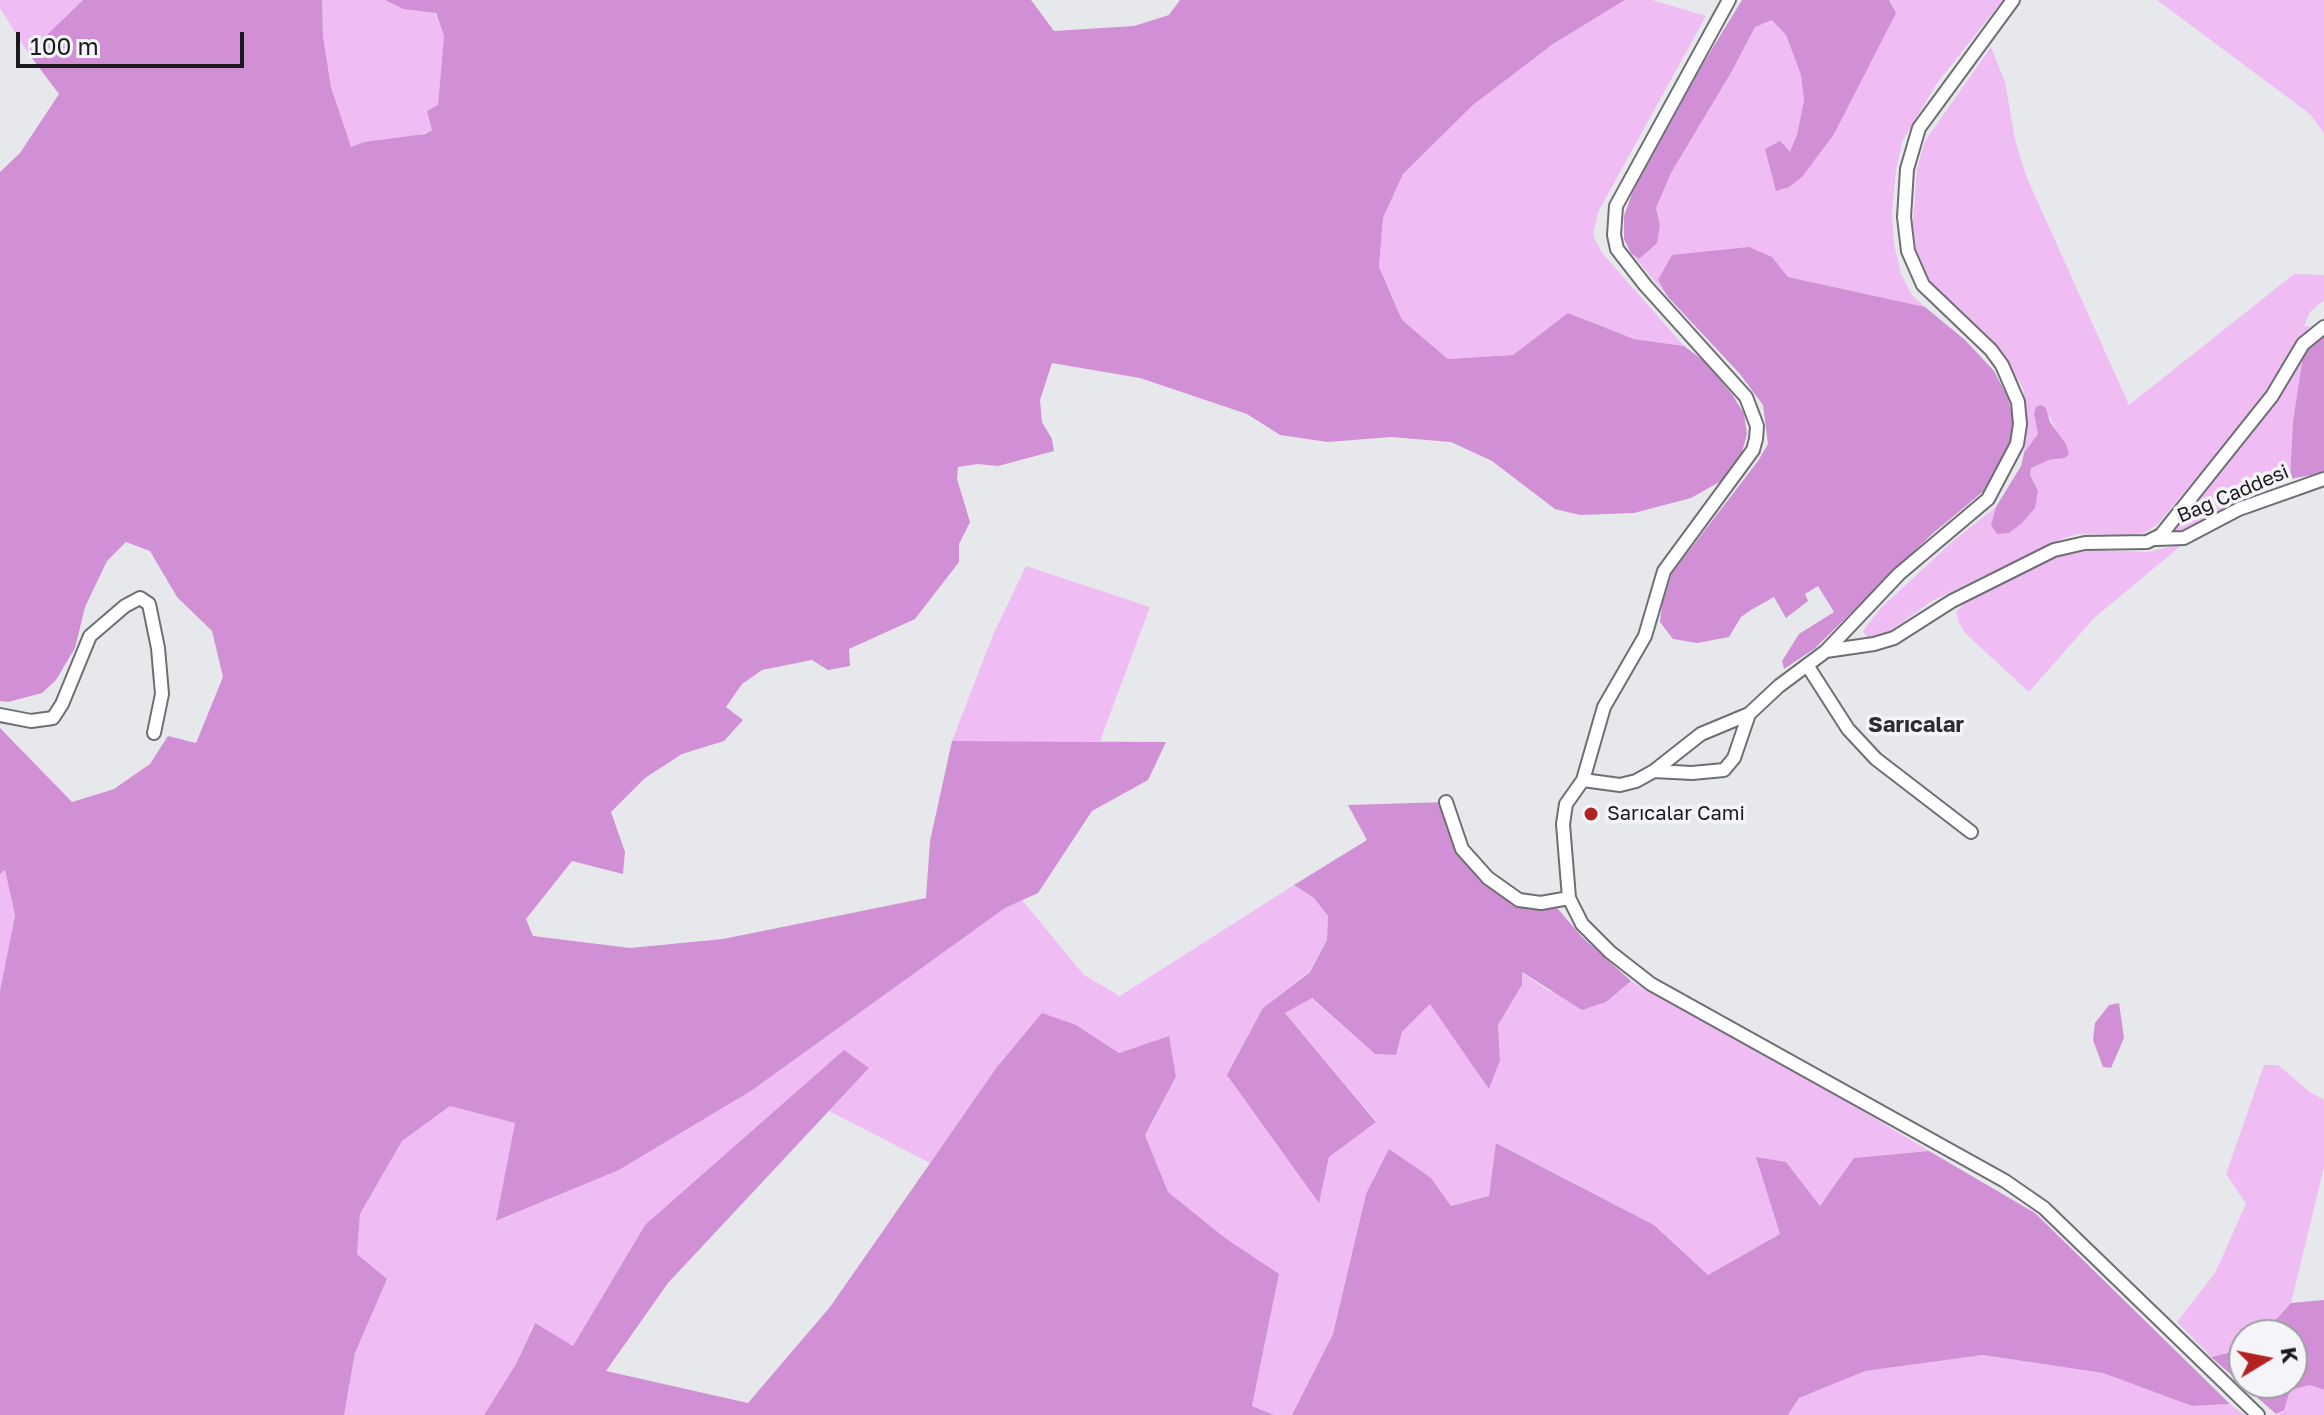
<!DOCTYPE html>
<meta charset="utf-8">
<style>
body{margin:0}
#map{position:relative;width:2324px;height:1415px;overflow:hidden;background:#e7e8ec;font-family:"Golos Text",sans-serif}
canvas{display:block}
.north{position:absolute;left:2228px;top:1319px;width:80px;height:80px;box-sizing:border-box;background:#f5f5f9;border:2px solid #9e9ea1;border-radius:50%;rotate:80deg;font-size:22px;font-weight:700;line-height:32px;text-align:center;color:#1b1b1d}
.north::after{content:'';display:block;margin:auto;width:28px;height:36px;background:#b22220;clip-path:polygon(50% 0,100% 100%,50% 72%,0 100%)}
.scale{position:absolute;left:16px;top:32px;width:228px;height:36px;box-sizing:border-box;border:4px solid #1b1b1d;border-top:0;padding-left:10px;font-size:24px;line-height:28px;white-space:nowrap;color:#1b1b1d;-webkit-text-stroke:6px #f5f5f9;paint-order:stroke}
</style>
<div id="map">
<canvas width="2324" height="1415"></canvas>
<div class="north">K</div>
<div class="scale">100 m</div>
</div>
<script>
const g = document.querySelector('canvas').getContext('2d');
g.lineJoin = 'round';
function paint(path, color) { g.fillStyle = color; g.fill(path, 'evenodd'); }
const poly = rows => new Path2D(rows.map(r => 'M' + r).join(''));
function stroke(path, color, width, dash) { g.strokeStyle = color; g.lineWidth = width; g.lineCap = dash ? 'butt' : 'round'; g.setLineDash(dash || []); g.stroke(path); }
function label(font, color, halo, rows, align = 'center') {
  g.font = font + ' "Golos Text",sans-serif'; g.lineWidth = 7; g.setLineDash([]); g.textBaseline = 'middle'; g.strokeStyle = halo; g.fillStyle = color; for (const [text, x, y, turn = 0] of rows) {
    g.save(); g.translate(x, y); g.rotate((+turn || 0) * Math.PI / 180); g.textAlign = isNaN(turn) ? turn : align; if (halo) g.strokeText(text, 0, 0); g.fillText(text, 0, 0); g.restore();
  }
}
const green = poly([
 [0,0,83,0,28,53,0,8],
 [322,0,385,0,403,9,435,13,444,36,438,105,432,130,416,136,382,140,350,147,331,87,323,36],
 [1625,0,1652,0,1706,16,1598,212,1593,235,1602,253,1684,346,1634,339,1568,313,1513,355,1448,359,1402,320,1379,267,1383,218,1403,174,1473,105,1553,44],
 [1889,0,2003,0,1937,83,1902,142,1896,170,1892,213,1894,244,1901,274,1912,295,1925,307,1788,277,1772,257,1658,280,1668,297,1631,253,1639,258,1660,225,1656,208,1671,173,1732,71,1755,27,1772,19,1786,35,1801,74,1804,100,1797,135,1776,190,1896,13],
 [2157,0,2324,0,2324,133,2310,114],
 [1991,47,2005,82,2015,140,2027,178,2129,405,2294,274,2324,275,2324,300,2310,312,2304,326,2310,326,2264,396,2157,525,2144,533,2128,535,2077,534,2059,540,1932,601,1883,636,1878,638,1867,637,1863,631,1879,610,1953,541,1996,507,1991,525,2030,475,2031,468,2049,460,2058,460,2057,432,2046,409,2034,414,2038,434,2024,453,2027,415,2023,388,2000,354,1932,287,1922,270,1916,248,1913,222,1917,168,1925,141],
 [2303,356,2293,421,2290,479,2232,506,2183,533,2177,533,2175,529,2275,400],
 [2183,544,2094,618,2029,692,1966,634,1959,623,1956,612,1963,605,2032,567,2059,556,2095,550,2147,552],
 [1026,566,1150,607,1100,741,952,741,993,635],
 [5,870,15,915,0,991,0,874],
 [1294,885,1314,898,1328,916,1327,940,1310,971,1263,1008,1319,1202,1329,1157,1376,1121,1285,1013,1311,998,1375,1054,1396,1055,1402,1032,1430,1004,1500,1060,1498,1025,1522,985,1521,972,1549,991,1606,1002,1631,981,1849,1103,1929,1151,1855,1158,1820,1207,1786,1162,1757,1158,1780,1234,1708,1275,1654,1225,1497,1143,1489,1196,1451,1206,1431,1178,1366,1194,1333,1334,1292,1415,1274,1415,1252,1406,1279,1274,1225,1239,1168,1192,1145,1135,1176,1078,1169,1036,1119,1053,1076,1025,1005,1057,930,1163,829,1111,869,1068,645,1225,573,1346,534,1323,516,1364,484,1415,344,1415,355,1353,387,1279,357,1254,360,1214,402,1141,450,1106,515,1123,497,1221,619,1170,751,1091,1005,908,1022,900,1084,975,1120,996],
 [2264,1065,2278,1065,2310,1092,2324,1100,2324,1167,2291,1303,2262,1335,2244,1335,2244,1349,2211,1357,2177,1322,2215,1273,2246,1204,2226,1174],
 [1983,1355,2103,1373,2192,1406,2230,1404,2244,1415,1788,1415,1799,1398,1865,1371],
 [2310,1385,2324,1390,2324,1415,2277,1415,2284,1410,2289,1390]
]);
const forest = poly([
 [83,0,322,0,323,36,331,87,351,147,364,142,425,134,432,130,427,111,438,105,444,36,436,13,403,9,385,0,1031,0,1054,31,1134,26,1169,15,1180,0,1625,0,1553,44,1473,105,1403,174,1383,218,1379,267,1402,320,1448,359,1513,355,1568,313,1634,339,1684,346,1704,361,1732,394,1744,414,1747,434,1742,452,1723,480,1691,498,1634,513,1580,515,1555,509,1492,461,1451,442,1391,437,1328,442,1280,435,1247,414,1140,378,1052,363,1040,400,1042,422,1052,439,1054,451,998,466,978,464,958,467,957,479,970,522,959,544,959,562,915,619,849,649,850,666,828,670,812,660,762,670,742,684,726,707,743,720,724,741,682,754,645,778,611,812,625,852,623,874,572,861,526,919,533,936,630,948,723,939,926,898,930,841,952,741,1166,742,1148,780,1092,811,1038,893,1005,908,751,1091,619,1170,496,1221,515,1123,450,1106,402,1141,360,1214,357,1254,387,1279,355,1353,344,1415,0,1415,0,991,15,915,5,870,0,874,0,728,72,802,114,789,150,764,168,736,196,743,223,677,212,631,177,597,150,551,126,542,107,561,85,607,75,648,56,680,42,693,8,702,0,701,0,172,20,153,59,94,28,53],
 [1742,0,1889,0,1896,13,1834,134,1802,177,1789,187,1776,191,1765,149,1780,141,1790,152,1797,135,1804,100,1801,75,1786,35,1772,20,1755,27,1732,71,1671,173,1656,208,1660,225,1657,243,1639,259,1631,253,1624,239,1624,216,1633,191,1701,67],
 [1749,247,1772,257,1788,277,1925,307,1965,340,1994,371,2007,396,2014,419,2012,435,2003,460,1985,490,1932,534,1814,649,1784,669,1782,661,1799,634,1834,612,1818,586,1805,594,1808,601,1786,618,1774,597,1751,610,1741,617,1729,637,1697,643,1673,639,1660,622,1662,604,1672,573,1758,461,1768,444,1763,405,1740,374,1668,297,1658,280,1672,255],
 [2324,334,2324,473,2290,479,2293,421,2303,356,2308,346],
 [2041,405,2046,408,2050,422,2066,444,2069,454,2065,458,2049,460,2031,468,2030,475,2038,491,2035,508,2022,523,2009,533,1997,534,1991,525,1996,507,2021,466,2024,453,2038,434,2034,414,2036,407],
 [1446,802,1456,835,1512,896,1552,902,1582,937,1631,981,1606,1002,1582,1010,1522,972,1522,985,1498,1025,1500,1060,1489,1089,1430,1004,1402,1032,1396,1055,1375,1054,1312,998,1285,1013,1376,1122,1329,1157,1319,1203,1227,1075,1263,1008,1310,972,1327,940,1328,916,1314,898,1294,885,1367,840,1348,805],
 [2119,1003,2124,1038,2111,1068,2103,1067,2093,1040,2095,1023,2109,1005],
 [1042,1013,1076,1025,1119,1053,1169,1036,1176,1077,1145,1135,1168,1192,1225,1238,1279,1274,1252,1406,1274,1415,484,1415,516,1364,535,1323,573,1346,645,1225,844,1050,869,1068,668,1283,606,1371,748,1403,830,1307,997,1067],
 [1496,1143,1654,1225,1708,1275,1780,1234,1756,1157,1786,1162,1820,1206,1854,1158,1929,1151,2035,1213,2230,1404,2192,1406,2103,1373,1983,1355,1865,1371,1799,1398,1788,1415,1292,1415,1333,1334,1366,1194,1389,1149,1431,1178,1451,1206,1489,1196],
 [2324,1300,2324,1390,2310,1385,2290,1390,2284,1410,2276,1414,2211,1357,2244,1349,2244,1383,2292,1383,2292,1335,2262,1335,2291,1303]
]);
const minor = poly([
 [2156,539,2184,538,2239,509,2324,479],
 [1826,651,1899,574,1988,499,2017,444,2020,424,2018,402,2002,365,1991,350,1923,285,1908,251,1904,217,1907,169,1919,128,2013,0],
 [1807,665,1848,729,1876,759,1971,832],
 [1749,714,1734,758,1724,770,1692,773,1654,771,1636,781,1620,785,1583,780,1566,804,1563,824,1569,898,1582,924,1610,952,1651,984,2005,1181,2044,1208,2258,1415],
 [0,715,31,721,53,718,62,704,90,636,125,606,140,598,149,604,158,648,162,694,154,733],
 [1654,771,1701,734,1749,714,1779,686,1826,651,1874,644,1894,638,1952,601,2054,550,2085,543,2147,542,2161,535,2272,396,2303,344,2324,327],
 [1583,780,1604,707,1645,636,1664,571,1753,450,1756,439,1757,426,1746,397,1645,285,1617,249,1614,235,1616,206,1729,0],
 [1446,802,1462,849,1488,878,1519,900,1541,903,1569,898]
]);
const markers = [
 [1591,814,8,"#b22220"]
];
const streetNames = [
 ["Bağ Caddesi",2233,494,-23]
];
const poiNames = [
 ["Sarıcalar Cami",1607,814]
];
const neighbourhoodNames = [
 ["Sarıcalar",1916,725]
];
paint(green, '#f0bcf4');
paint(forest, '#d18fd6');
stroke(minor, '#6e6f73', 16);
stroke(minor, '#fff', 12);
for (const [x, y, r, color] of markers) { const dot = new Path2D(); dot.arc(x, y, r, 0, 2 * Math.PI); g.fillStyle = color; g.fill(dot); stroke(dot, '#f5f5f9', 3); }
label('20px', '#1b1b1d', '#f5f5f9', streetNames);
label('20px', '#1b1b1d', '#f5f5f9', poiNames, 'left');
label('bold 22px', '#2c2d30', '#f5f5f9', neighbourhoodNames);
</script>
